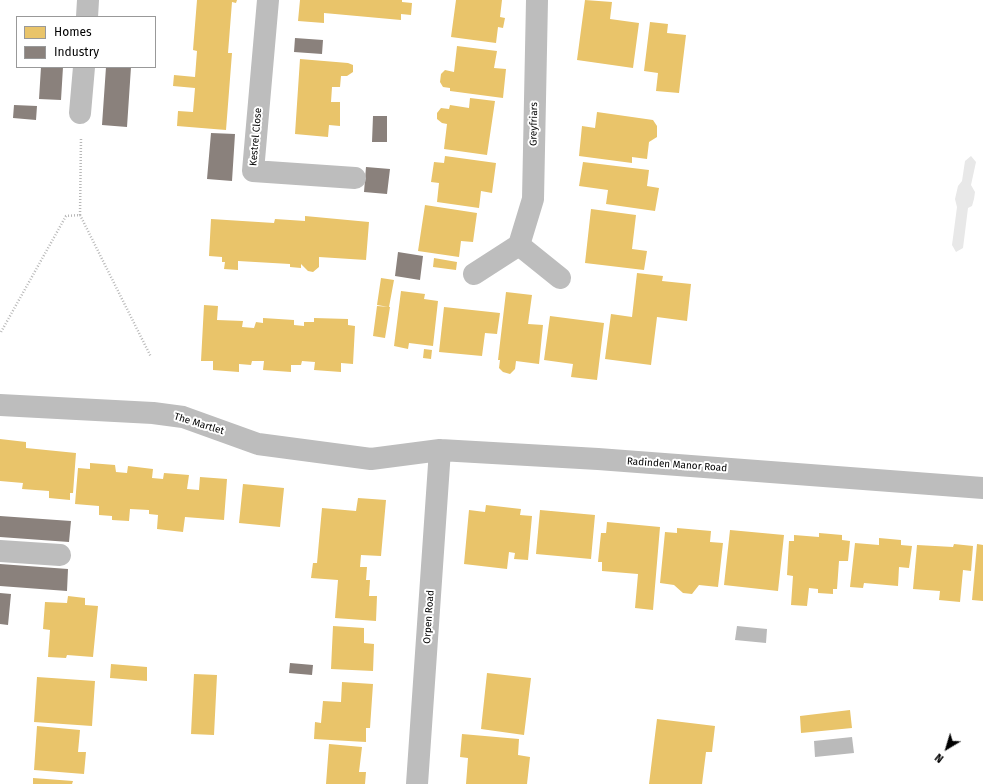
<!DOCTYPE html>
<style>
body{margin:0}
#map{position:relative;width:983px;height:784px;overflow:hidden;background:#fff;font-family:"Fira Sans",sans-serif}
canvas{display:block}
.legend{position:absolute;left:16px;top:16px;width:140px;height:52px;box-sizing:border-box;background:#fff;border:1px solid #999;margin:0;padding:5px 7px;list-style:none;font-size:12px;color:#000}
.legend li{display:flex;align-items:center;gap:8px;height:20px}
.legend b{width:20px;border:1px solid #999}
.north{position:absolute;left:927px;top:728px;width:40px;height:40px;-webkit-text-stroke:3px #fff;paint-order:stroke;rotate:218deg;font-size:11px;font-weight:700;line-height:16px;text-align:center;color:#000}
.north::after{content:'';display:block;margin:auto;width:14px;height:18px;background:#000;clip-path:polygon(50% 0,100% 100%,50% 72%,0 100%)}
</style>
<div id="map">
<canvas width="983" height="784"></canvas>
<ul class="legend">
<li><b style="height:11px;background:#e9c46a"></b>Homes</li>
<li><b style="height:11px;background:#8a817c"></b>Industry</li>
</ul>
<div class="north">N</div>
</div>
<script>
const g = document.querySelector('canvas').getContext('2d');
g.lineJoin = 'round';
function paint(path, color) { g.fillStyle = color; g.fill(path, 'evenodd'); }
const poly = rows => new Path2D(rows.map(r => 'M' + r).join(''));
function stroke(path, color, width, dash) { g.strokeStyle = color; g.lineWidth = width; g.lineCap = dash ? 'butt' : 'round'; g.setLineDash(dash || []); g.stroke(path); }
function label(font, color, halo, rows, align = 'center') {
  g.font = font + ' "Fira Sans",sans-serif'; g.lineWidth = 4; g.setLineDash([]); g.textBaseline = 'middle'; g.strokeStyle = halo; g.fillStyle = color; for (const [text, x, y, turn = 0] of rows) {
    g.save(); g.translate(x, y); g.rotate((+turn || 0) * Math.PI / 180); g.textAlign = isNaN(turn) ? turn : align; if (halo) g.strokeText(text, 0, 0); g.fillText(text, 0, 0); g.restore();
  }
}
const green = poly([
 [971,156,976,162,971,185,975,192,974,199,972,206,968,208,963,248,956,252,952,245,957,207,955,199,958,186,962,181,965,161]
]);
const water = poly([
 [737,626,767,629,766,643,735,640],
 [852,737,854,753,815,757,814,741]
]);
const homes = poly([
 [197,0,237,0,236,3,232,2,228,53,232,53,226,130,177,126,178,111,193,112,195,88,173,86,174,75,195,77,197,51,193,50],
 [300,0,402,0,402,2,412,3,411,15,401,14,401,20,324,13,324,23,298,21],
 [456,0,502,0,500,17,505,18,503,28,498,27,496,43,451,37],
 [585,0,612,2,610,19,639,23,633,68,577,60],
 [650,22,668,24,667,33,686,35,679,93,656,91,658,73,644,71],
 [457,46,497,51,494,68,506,69,503,98,450,91,450,88,443,87,440,82,441,74,445,70,454,72],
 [300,59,348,63,353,65,353,72,347,76,341,76,340,87,332,87,331,102,340,102,340,126,329,125,328,137,295,134],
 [470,98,495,101,487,155,444,149,447,124,442,123,437,119,437,113,441,108,449,109,450,105,469,108],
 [597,112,653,120,657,126,657,137,649,142,647,159,632,157,632,163,579,156,582,126,595,128],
 [445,156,496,163,492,193,481,191,479,208,437,202,439,183,431,182,434,162,444,163],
 [583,162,649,170,647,186,659,188,655,211,606,204,608,190,579,186],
 [425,205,477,213,473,242,461,241,459,257,418,251],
 [591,209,636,215,632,249,647,251,644,270,585,263],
 [305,216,369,222,366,260,319,257,319,267,313,272,308,271,301,264,301,268,290,267,290,264,238,261,238,270,224,269,225,262,222,262,222,257,209,256,211,219,274,223,275,219,305,221],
 [434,258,457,262,456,270,433,267],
 [637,273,663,276,662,281,691,284,687,321,657,317,651,365,605,359,611,314,632,317],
 [381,278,394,280,389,307,377,305],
 [401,291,425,294,424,299,438,301,433,346,409,343,408,349,394,346],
 [506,292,532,295,528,324,543,325,539,364,516,361,515,369,510,374,503,372,499,368,500,360,498,360],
 [204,305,218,306,217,320,243,321,242,327,254,328,256,322,263,323,263,318,294,320,294,325,304,326,304,322,314,322,314,318,348,319,348,325,355,326,353,364,341,363,341,372,314,370,315,362,302,361,301,365,291,365,291,372,263,370,264,361,252,361,251,365,239,364,239,372,213,370,213,361,201,361],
 [377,306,390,307,385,338,373,336],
 [444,307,500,313,497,334,485,333,482,356,439,352],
 [550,316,604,323,597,380,571,377,573,364,544,360],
 [424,349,432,350,431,359,423,358],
 [0,439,26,442,26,448,76,453,73,493,70,493,70,500,49,498,49,491,22,489,23,483,0,481],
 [90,463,115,465,116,472,127,473,128,466,153,469,152,478,163,479,164,473,189,475,187,489,199,490,200,477,227,479,224,520,185,517,183,532,157,529,158,515,149,514,149,510,130,509,129,521,112,520,112,516,99,515,99,506,75,504,78,468,90,469],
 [243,484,284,488,280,527,239,523],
 [358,498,386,500,381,556,361,555,360,567,367,567,366,580,370,580,369,596,377,596,376,621,335,618,338,580,311,578,313,563,317,563,322,508,356,511],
 [486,505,521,509,520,515,532,516,528,560,514,559,515,553,509,552,507,569,464,564,469,510,485,512],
 [540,510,595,515,591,559,536,554],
 [607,522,660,527,653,610,635,608,638,574,602,571,602,562,598,562,601,533,606,533],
 [677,528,711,531,710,542,723,543,718,587,699,585,692,594,683,593,674,585,660,583,665,532,677,533],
 [730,530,784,535,778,591,724,585],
 [819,533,842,535,842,540,850,541,848,561,839,561,837,589,833,589,833,594,818,593,818,589,809,588,807,606,791,605,793,576,787,575,789,541,794,541,794,535,819,537],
 [879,538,901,540,901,545,912,546,909,568,899,567,898,586,864,583,863,588,850,587,855,543,879,545],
 [954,544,973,546,971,571,963,570,960,602,939,600,940,591,913,589,917,545,953,547],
 [977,544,983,545,983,601,972,600],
 [68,596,85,598,85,605,98,606,93,657,67,655,66,658,48,657,50,630,43,629,45,602,67,603],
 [333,626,364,628,364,643,374,644,373,671,331,669],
 [111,664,147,667,147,681,110,678],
 [487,673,531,678,524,735,481,729],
 [194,674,217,675,214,735,191,734],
 [37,677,95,681,92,726,34,722],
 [342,682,373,684,370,728,366,728,366,742,314,739,315,722,321,723,323,701,341,702],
 [850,710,852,728,801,733,800,716],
 [657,719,715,726,712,752,706,752,702,784,649,784],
 [37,726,80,730,78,752,86,752,84,774,34,770],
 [462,734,519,739,518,755,530,757,527,784,466,784,468,758,460,757],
 [329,744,362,747,359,772,366,772,365,784,326,784],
 [33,778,73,781,72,784,33,784]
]);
const industry = poly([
 [295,38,323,40,322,54,294,52],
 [41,67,63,67,61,100,39,99],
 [106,67,131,67,127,127,102,125],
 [14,105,37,106,36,120,13,118],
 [373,116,387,116,387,142,372,142],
 [211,133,235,134,232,181,207,179],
 [366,167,390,169,387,194,364,192],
 [398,252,423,256,420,280,395,276],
 [0,516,71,521,69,542,0,537],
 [0,564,68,569,67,591,0,586],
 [0,593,11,594,8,625,0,624],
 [290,663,313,665,312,675,289,673]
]);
const path = poly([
 [80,215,151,357],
 [1,332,66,216,80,215,81,138]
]);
const street = poly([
 [268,0,253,171,355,178],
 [87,17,88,0],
 [80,113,84,67],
 [519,245,560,278],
 [474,274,519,245,533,199,537,0],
 [0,405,153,413,183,417,258,444,371,459,440,450,598,459,983,488],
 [0,551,60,555],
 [417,784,440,450]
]);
const streetNames = [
 ["Greyfriars",534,124,-89],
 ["Kestrel Close",256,137,-85],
 ["The Martlet",199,424,17],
 ["Radinden Manor Road",677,465,4],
 ["Orpen Road",429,617,-86]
];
paint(green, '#e8e8e8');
paint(water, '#bababa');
paint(homes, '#e9c46a');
paint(industry, '#8a817c');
stroke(path, '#b8b8b8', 2.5, [1, 2]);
stroke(street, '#bdbdbd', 22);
label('10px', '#000', '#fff', streetNames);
</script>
